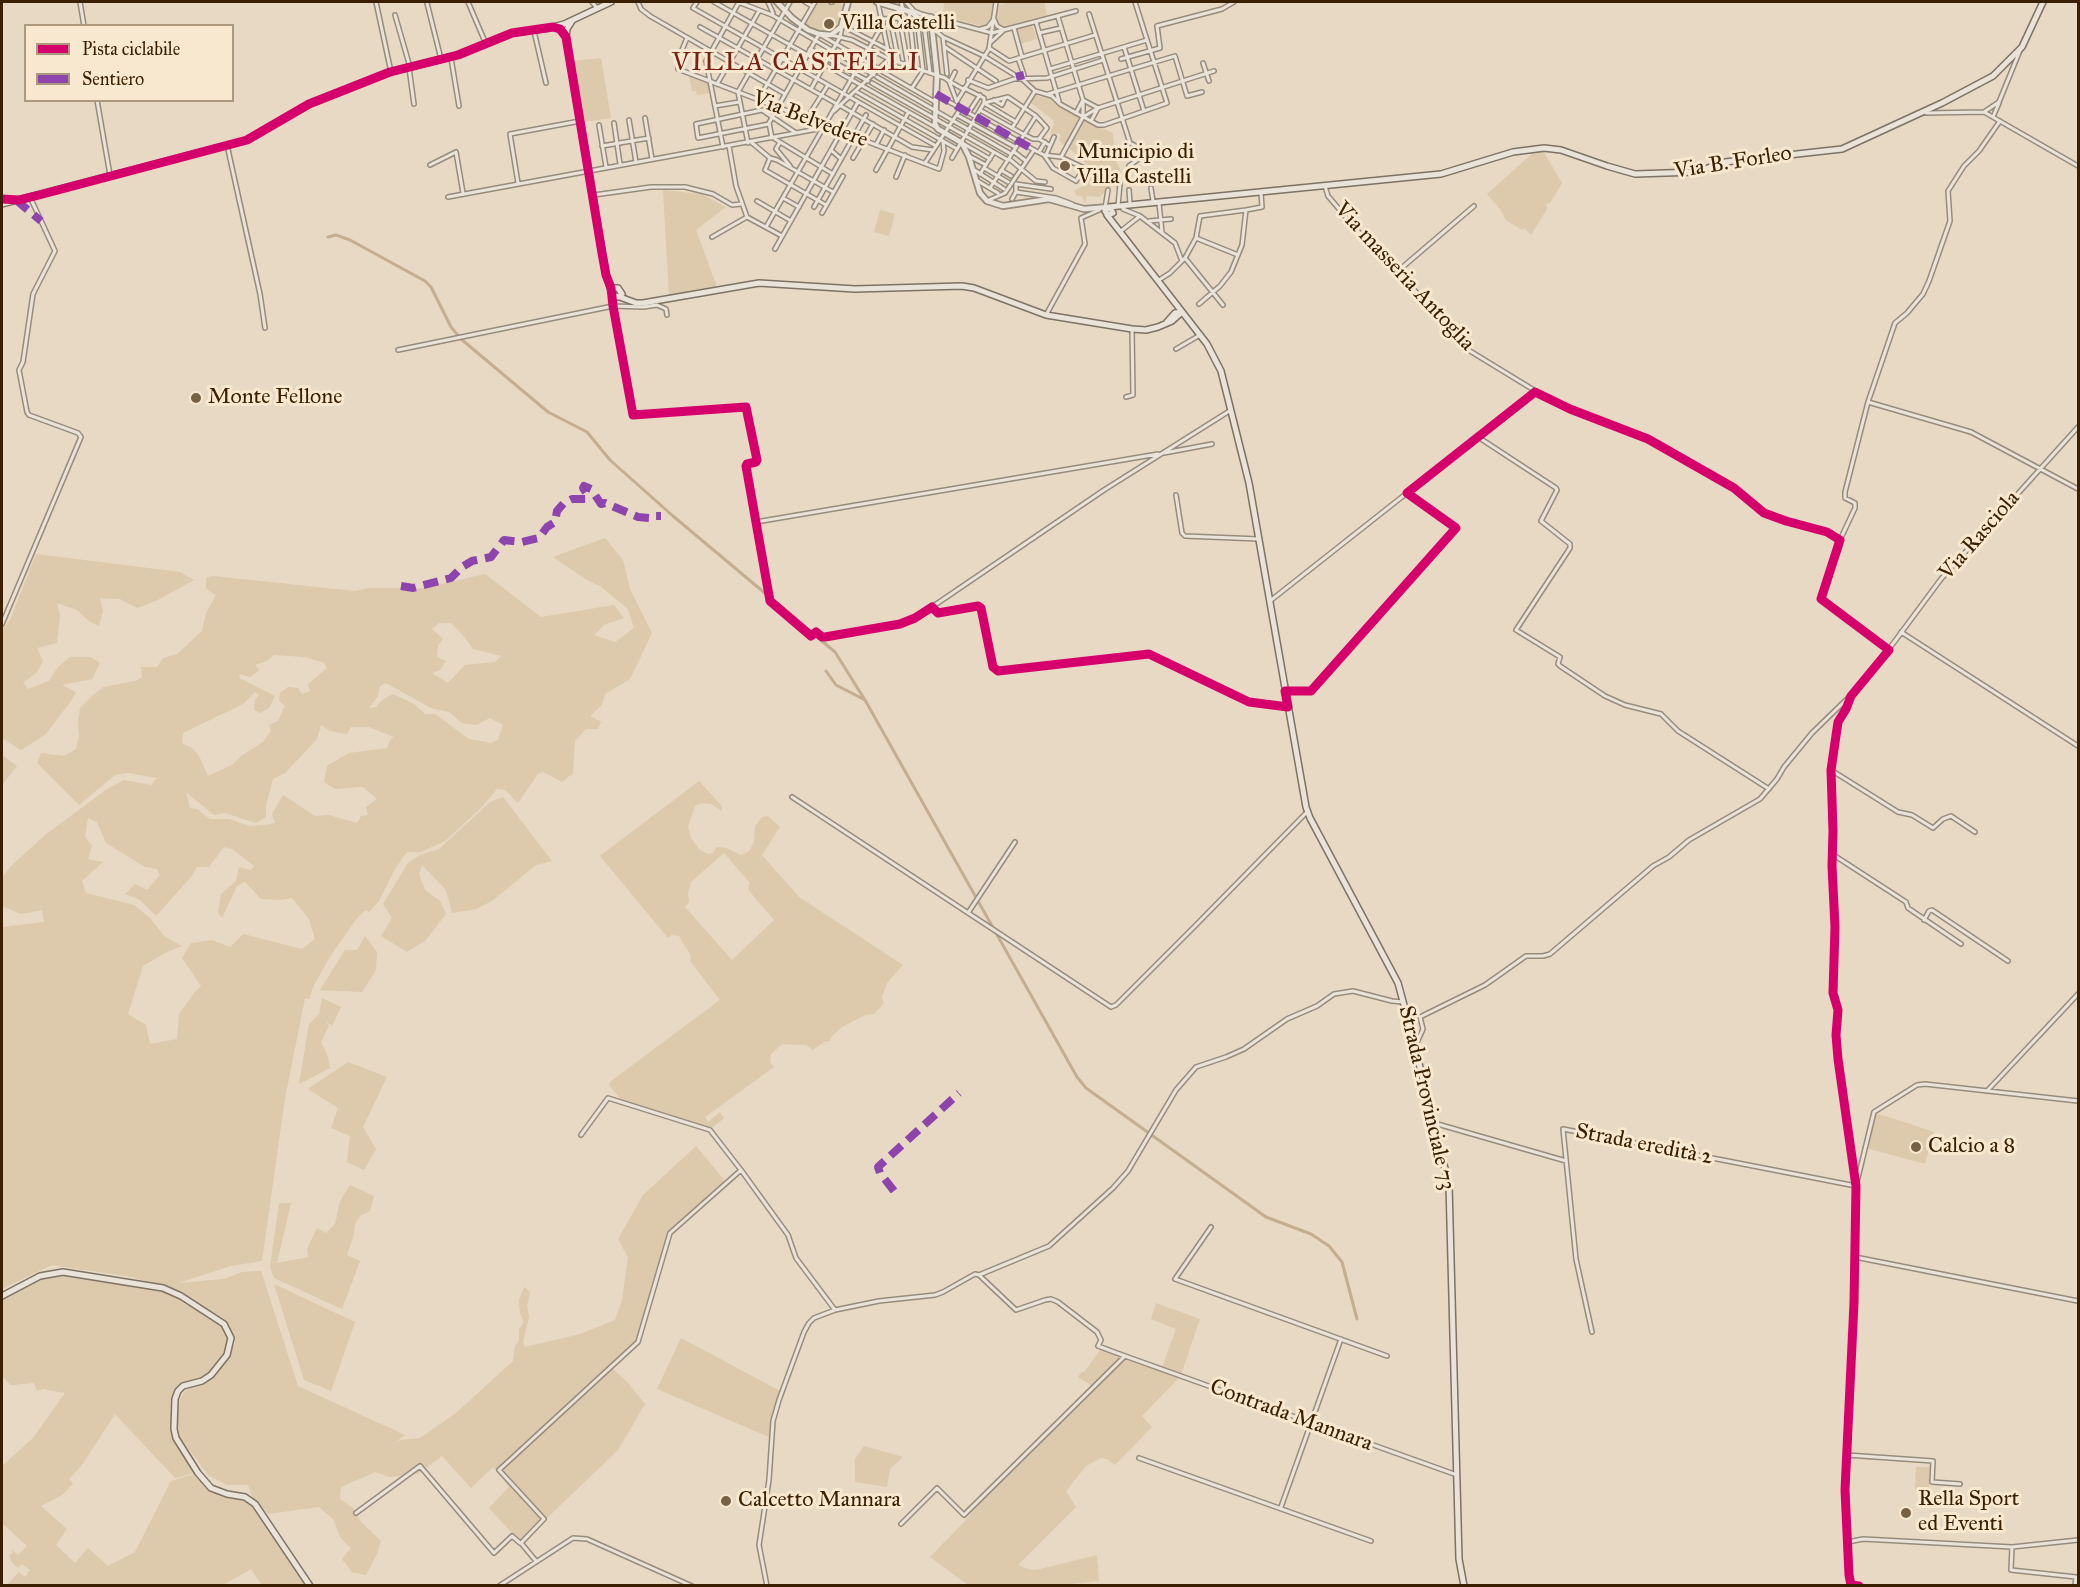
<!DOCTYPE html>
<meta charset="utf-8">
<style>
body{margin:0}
#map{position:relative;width:2080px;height:1587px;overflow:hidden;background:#e7d9c4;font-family:"IM FELL Great Primer",serif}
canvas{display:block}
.frame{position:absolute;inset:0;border:3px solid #3a2001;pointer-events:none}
.legend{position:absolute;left:24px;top:24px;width:210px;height:78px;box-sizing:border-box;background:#f8e8d0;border:2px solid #ac987d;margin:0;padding:8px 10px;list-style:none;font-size:18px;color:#3a2001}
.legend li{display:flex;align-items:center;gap:12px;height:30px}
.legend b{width:30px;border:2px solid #ac987d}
</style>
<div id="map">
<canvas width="2080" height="1587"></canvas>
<div class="frame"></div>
<ul class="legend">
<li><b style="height:8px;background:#d6006c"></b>Pista ciclabile</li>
<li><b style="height:8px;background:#8e44ad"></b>Sentiero</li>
</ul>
</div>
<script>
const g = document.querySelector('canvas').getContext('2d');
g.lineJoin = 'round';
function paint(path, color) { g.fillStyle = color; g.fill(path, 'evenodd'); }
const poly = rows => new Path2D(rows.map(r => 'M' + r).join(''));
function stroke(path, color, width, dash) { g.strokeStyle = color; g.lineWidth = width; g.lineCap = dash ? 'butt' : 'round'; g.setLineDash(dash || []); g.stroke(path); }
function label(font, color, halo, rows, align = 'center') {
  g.font = font + ' "IM FELL Great Primer",serif'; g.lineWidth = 6; g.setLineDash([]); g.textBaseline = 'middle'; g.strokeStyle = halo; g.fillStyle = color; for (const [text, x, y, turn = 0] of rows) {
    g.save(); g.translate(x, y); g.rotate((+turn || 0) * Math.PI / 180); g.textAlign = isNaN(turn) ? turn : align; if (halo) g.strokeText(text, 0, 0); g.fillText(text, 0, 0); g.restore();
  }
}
const green = poly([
 [817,2,826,2,830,4,837,2,843,5,837,26,830,33,813,30,802,25],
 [944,2,993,2,990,21,987,25,982,26,943,16],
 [1012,2,1044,2,1047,15,1006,26,1006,28,999,27,994,19,995,6],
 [1032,25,1037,39,1020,44,1015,29],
 [601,58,611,118,584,122,573,61],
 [689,76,709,84,710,93,697,95,696,91,692,91],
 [1035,94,1040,97,1052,98,1059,107,1080,118,1065,146,1059,140,1061,136,1059,133,1054,135,1050,133,1054,124,1053,120,1030,102],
 [1084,120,1113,133,1115,159,1121,171,1118,188,1112,186,1099,197,1087,196,1085,203,1081,196,1077,196,1074,191,1083,186,1093,170,1069,148],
 [1543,151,1562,183,1550,203,1546,204,1547,209,1531,235,1524,228,1522,230,1506,220,1500,209,1487,194,1534,152],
 [663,190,701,194,726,207,696,230,717,287,669,296],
 [880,210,895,214,889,236,874,232],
 [605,538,623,560,630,589,652,633,630,679,605,694,602,705,590,716,601,722,598,729,586,729,575,741,573,773,562,782,543,772,538,774,518,803,505,790,497,789,480,809,445,841,421,852,407,852,395,869,379,901,369,912,366,910,357,918,331,955,314,985,309,999,305,998,285,1098,262,1261,231,1266,178,1283,224,1279,242,1272,261,1271,298,1386,405,1435,392,1445,400,1440,420,1438,456,1413,513,1361,515,1346,519,1341,519,1329,524,1322,520,1313,519,1300,524,1287,530,1292,527,1306,529,1317,523,1342,525,1347,580,1334,615,1320,622,1300,628,1257,618,1239,643,1195,696,1146,725,1181,669,1237,650,1307,639,1337,613,1369,628,1383,645,1404,618,1450,521,1543,489,1508,509,1487,493,1467,471,1488,442,1456,418,1474,390,1477,375,1472,341,1487,340,1499,353,1508,361,1522,381,1541,377,1554,366,1575,352,1572,342,1559,351,1548,340,1537,333,1519,319,1507,268,1514,252,1497,248,1485,227,1485,208,1475,179,1436,176,1407,185,1391,214,1377,235,1344,233,1333,223,1318,171,1288,131,1277,52,1265,2,1289,2,927,44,922,42,910,21,914,2,906,2,878,11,866,45,835,107,789,124,780,151,785,157,778,128,773,115,775,79,805,37,763,41,753,64,756,76,749,79,736,78,721,80,708,91,697,103,687,136,681,142,677,141,667,157,667,163,658,177,654,202,631,206,613,216,595,206,589,206,578,213,576,355,591,368,588,425,588,485,574,541,617,614,605,624,618,604,625,594,635,615,642,634,628,628,609,600,586,587,580,553,557],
 [439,623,451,623,461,633,473,649,501,656,495,662,465,665,448,683,432,673,440,670,446,661,437,657,438,645,443,639,432,629],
 [274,655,305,657,324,663,327,668,308,684,310,691,302,694,298,688,288,687,280,693,279,700,285,706,278,721,269,725,271,731,263,742,241,756,232,765,208,776,199,756,192,748,182,743,183,733,243,704,255,692,259,695,255,700,254,710,260,713,269,708,275,696,239,678,240,674,250,677,259,670,255,665,267,661],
 [386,683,431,708,449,712,462,723,476,725,490,718,503,725,498,740,491,743,469,739,435,714,425,714,414,704,393,694,382,700,376,707,369,708,378,696,380,686],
 [321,725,330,731,347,734,351,727,369,727,394,737,390,740,387,748,349,753,327,766,324,782,335,789,363,787,377,799,366,807,368,815,361,816,357,823,329,815,315,816,283,795,272,814,275,823,264,825,249,826,229,819,210,819,197,809,190,808,186,792,214,815,225,813,256,823,266,817,266,805,273,779,285,773,317,739],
 [88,818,97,822,106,843,145,867,157,869,160,875,147,890,135,884,125,894,140,900,156,916,191,877,197,867,209,867,224,847,232,849,254,866,251,870,239,867,236,881,221,894,218,913,222,918,237,886,245,882,261,899,281,900,292,898,309,919,315,939,302,949,243,934,230,947,212,940,191,943,182,958,201,986,194,993,179,1014,177,1039,150,1044,146,1025,128,1014,143,966,165,953,182,946,165,937,150,918,134,905,86,893,82,881,103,862,88,859,92,846,85,837],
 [36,554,180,572,194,580,158,600,137,608,120,599,100,598,103,611,99,626,90,622,77,610,57,603,60,615,57,643,37,648,43,661,37,672,23,683,28,689,49,681,58,667,70,657,91,657,100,663,92,679,62,685,76,692,71,701,46,734,21,750,2,738,2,630,10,620],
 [2,755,17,766,2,785],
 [699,781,722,806,722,811,711,804,702,803,695,806,688,827,691,838,700,850,708,854,713,853,717,847,727,848,740,855,746,853,750,850,754,842,755,826,762,817,768,816,780,827,762,855,799,897,903,965,887,983,882,997,884,1003,874,1014,865,1015,842,1027,832,1036,830,1041,824,1042,813,1050,806,1045,782,1044,771,1054,770,1062,774,1067,705,1117,708,1122,720,1112,724,1118,711,1129,623,1102,609,1085,611,1081,720,1000,690,961,691,956,679,936,672,935,668,938,600,856],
 [724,853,750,883,748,886,749,891,774,920,732,960,685,907,689,902,688,893,691,882],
 [503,797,552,861,536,865,492,901,476,909,452,913,446,890,422,865,419,874,425,890,440,901,446,914,426,940,407,952,381,936,392,918,383,904,408,863,420,855,439,849,490,802],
 [365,936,377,952,376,970,362,992,320,990,345,950,357,950],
 [322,998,341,1007,332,1026,326,1021,329,1026,321,1042,327,1054,330,1068,299,1084,309,1024,319,1014],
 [348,1062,387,1077,363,1127,376,1149,364,1170,347,1162,350,1136,331,1128,338,1108,308,1089],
 [1876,1113,1934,1132,1925,1164,1866,1148],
 [350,1185,374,1196,370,1211,360,1216,355,1224,354,1234,347,1255,360,1261,342,1309,274,1278,270,1267,279,1203,291,1203,277,1263,308,1257,307,1249,317,1228,326,1233,335,1224,340,1201],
 [56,1273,170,1291,218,1320,229,1331,230,1345,220,1365,204,1378,183,1385,174,1398,174,1432,195,1473,175,1478,115,1414,82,1465,69,1479,73,1484,62,1495,41,1506,67,1529,56,1545,75,1563,88,1548,108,1566,135,1552,171,1481,195,1474,199,1476,207,1485,252,1502,309,1585,259,1585,261,1584,251,1569,223,1585,7,1585,19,1572,25,1577,30,1570,22,1564,18,1568,12,1563,9,1555,13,1553,11,1549,18,1555,27,1546,2,1523,2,1466,33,1438,65,1393,43,1389,37,1391,34,1383,11,1385,2,1376,2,1296,48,1274],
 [274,1284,355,1322,331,1391,304,1380],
 [1156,1303,1200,1319,1181,1375,1162,1368,1176,1329,1151,1319],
 [681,1338,780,1391,771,1438,657,1389],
 [1101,1349,1119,1355,1120,1358,1092,1386,1078,1377,1081,1373,1085,1371],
 [1128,1358,1180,1377,1142,1416,1152,1427,1115,1465,1107,1459,1101,1458,1086,1466,1066,1491,1076,1507,1018,1565,1031,1570,1040,1569,1097,1555,1099,1581,1053,1586,968,1585,930,1557,966,1520,984,1497,1124,1359],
 [864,1446,903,1457,890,1469,887,1487,855,1482,855,1459],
 [1916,1467,1930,1467,1929,1489,1915,1489]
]);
const canal = poly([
 [328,237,336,235,350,240,425,281,431,287,451,327,461,339,548,412,587,432,610,460,673,516,835,652,865,700,1077,1077,1086,1088,1266,1217,1311,1234,1329,1246,1342,1262,1357,1319],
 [826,671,836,685,865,700]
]);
const minor = poly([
 [80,2,84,26],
 [376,2,391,72],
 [468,2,486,44],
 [592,2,597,8],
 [638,2,641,9,650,16,785,94],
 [697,2,693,8,936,146],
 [714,2,937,128],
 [738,2,772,15,874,75],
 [768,2,773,13,772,15],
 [805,2,812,6],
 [831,2,832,2],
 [901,2,903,9],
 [906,2,914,11,921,14,992,33,1076,11],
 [427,3,441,59],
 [878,3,890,60],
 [898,9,908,66],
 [909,11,915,68],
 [1089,14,1130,143,1143,150,1137,160,1129,166],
 [395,15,410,67],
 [931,16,932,28,943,37,947,74],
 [1058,17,1083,100,1083,117,1061,157],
 [890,18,899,63],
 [882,19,899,18],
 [1036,22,1059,101],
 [924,24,930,73],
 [843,26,889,50],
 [700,27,837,104],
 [1014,28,1022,57],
 [981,29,988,27,994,19,997,26,1004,30,991,42],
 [534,31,546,83],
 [1039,33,1061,28],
 [831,35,852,40,889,59,945,78,949,81,957,102],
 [943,37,984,56,1018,77,1024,75,1018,58],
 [687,38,682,50,678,69,939,169,944,151,943,141],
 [945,47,996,81],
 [1124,47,1144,111],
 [989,48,1009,61,1095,35],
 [810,49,868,81],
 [451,58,459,106],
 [1121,59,1160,48,1157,26,1222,9,1234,2],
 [1203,63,1209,81],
 [409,68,414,104],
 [1050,69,1147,40],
 [864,70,875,52],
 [883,72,935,102],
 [877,77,1011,154],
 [1022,79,1035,91,1052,96,1060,104,1098,125,1104,125,1167,103,1135,2],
 [968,80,988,88,1014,79,1047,78,1103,60],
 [949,81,963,89],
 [950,82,955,72],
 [872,83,1008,160],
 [717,84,759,11],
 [912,88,923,71,917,18],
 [964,88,984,98,984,103],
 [811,89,840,37,842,27],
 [857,92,957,149],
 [1048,94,1175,56,1187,96,1202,92],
 [937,95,1036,151,1044,155,1061,157,1084,168,1076,181,1053,168,1044,155],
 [97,100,110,175],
 [758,100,815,2],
 [994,100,1002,105,1005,98],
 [957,101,989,49,996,2],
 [984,103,1008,97,1036,116,1047,128,1039,139],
 [984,103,1016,122],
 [715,106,739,102],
 [841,106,912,147,933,150],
 [980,110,1023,134,1033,139,1039,139,1049,145],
 [834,111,889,59],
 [969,112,980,95],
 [1984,112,1999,102,2021,48],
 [1076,113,1083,100,1098,108,1091,121],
 [1926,113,1984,112,2078,166],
 [957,115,1015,147],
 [1083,117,1098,108,1214,71],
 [1993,117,1999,103],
 [645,118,652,159],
 [807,118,828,85],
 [629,120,636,162],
 [614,123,620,164],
 [769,124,698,138,696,124,762,110,796,133],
 [599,125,606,167],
 [1012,128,1035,91],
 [772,138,769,123,819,34,879,69],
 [775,139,833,174],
 [751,142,770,158,777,160,833,192],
 [780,142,776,149,790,166],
 [748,143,738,92,790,2],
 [964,144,990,159],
 [227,145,260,294,265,328],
 [876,145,884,130],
 [602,146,649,138],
 [729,146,736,186,747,217,782,236],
 [723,147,706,61,739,2],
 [831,150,841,159],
 [1013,151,1026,161],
 [1039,152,1045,142],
 [1046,155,1054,137],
 [969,156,986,165],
 [770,158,765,170,826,205],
 [853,158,873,124],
 [952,158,984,103],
 [1009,159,1036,181,1045,182],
 [925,163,961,108],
 [430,165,456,152,463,193],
 [984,168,1008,182],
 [973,169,1004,189],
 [876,170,908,113],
 [1001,170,1011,176],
 [980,174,994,152],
 [896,177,905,155],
 [976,180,998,193],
 [518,183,510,134,580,121],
 [1016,184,1051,189],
 [1325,186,1328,196,1362,236,1384,257,1470,351,1547,398,1570,409,1648,439,1734,488,1764,513,1786,521,1827,532,1840,540],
 [990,188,1036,116],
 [1151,188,1153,201],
 [1129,190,1130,204],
 [1016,192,1056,198,1072,204],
 [594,195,651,187,685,187,713,194,732,205,741,204],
 [448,197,823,128],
 [783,198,799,207],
 [1012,199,1016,192,1016,184],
 [989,200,1005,193,1034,150],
 [757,201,791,221],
 [1159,203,1162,232],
 [1118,206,1120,184],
 [1122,206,1123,209,1140,216,1175,243,1182,261],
 [814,207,866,115],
 [1105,208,1108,190],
 [1246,210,1262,207,1261,193],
 [822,213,843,176],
 [1149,221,1171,219],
 [766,227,883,24],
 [1121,231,1140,216],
 [712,237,747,217],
 [1196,238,1238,255],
 [775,249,858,102],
 [1185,258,1223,305],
 [1398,271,1474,206],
 [1159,280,1170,273,1185,258,1196,238,1200,216,1246,210,1242,245,1231,272,1220,286,1199,304],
 [612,296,633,415],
 [1046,315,1085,244,1081,218,1099,210],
 [1176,349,1200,335],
 [398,350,613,306,643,307,657,305,666,309,667,315],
 [1126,397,1133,395,1132,329],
 [1868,402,1971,432,2078,489],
 [1231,410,1104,490,932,607,938,613,980,607,993,667,998,671,1149,654,1249,702,1288,707],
 [1478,437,1556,488,1557,490,1541,521,1570,544,1570,548,1516,630,1560,657,1558,664,1560,666,1605,696,1625,705,1661,714,1678,731,1769,789],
 [1164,453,1212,444],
 [1176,495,1182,533,1185,536,1259,539],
 [756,522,1158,454],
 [1270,601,1535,392],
 [2,624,81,437,78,433,29,415,27,412,19,370,23,362,33,294,55,251,30,197],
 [1901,632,2078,746],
 [1889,649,1941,579,2078,427],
 [1831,770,1898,812,1912,815,1933,828,1943,819,1951,816,1975,832],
 [792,797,1111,1007,1116,1005,1195,926,1308,811],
 [1832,854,1906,902,1908,908,1961,944],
 [968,913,1015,842],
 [1924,920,1929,911,1932,910,2008,961],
 [1415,1047,1423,1029,1420,1017,1485,985,1526,956,1543,956,1550,954,1653,866,1669,857,1689,840,1760,799,1777,779,1784,767,1812,733,1849,697],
 [1987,1091,2078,994],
 [1434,1123,1566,1161],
 [581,1135,608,1098,710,1130,741,1170],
 [1211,1227,1175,1279,1387,1356],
 [1855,1257,2078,1301],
 [979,1275,1049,1246,1113,1188,1128,1171,1176,1090,1196,1067,1226,1057,1244,1049,1287,1019,1317,1006,1334,994,1353,991,1392,1001,1403,1002],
 [1592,1332,1576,1259,1563,1129,1856,1186,1874,1112,1917,1085,1925,1084,2078,1101],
 [1847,1455,1933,1461,1932,1482,1960,1484],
 [1139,1458,1371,1541],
 [1281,1507,1341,1339],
 [356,1513,420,1466,494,1553,512,1536,520,1543],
 [901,1524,937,1488,964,1515,1125,1356,1457,1475],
 [1848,1542,1863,1539,2012,1547,2078,1540],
 [2012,1547,2011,1570,2076,1577,2075,1586],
 [536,1561,521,1543,544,1519,499,1470,638,1342,670,1233,741,1170,788,1235,796,1258,835,1310],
 [1851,1585,1848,1567,1845,1490,1854,1303,1856,1186,1838,1059,1836,1035,1838,1010,1833,993,1835,927,1832,866,1833,831,1831,770,1838,722,1846,709,1851,696,1889,650,1821,599,1840,540,1855,508,1855,503,1845,498,1845,492,1868,402,1895,323,1907,313,1923,294,1929,281,1950,221,1948,191,1964,166,1979,151,2000,121],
 [499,1586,573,1538,587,1539,692,1586],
 [767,1586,759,1545,769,1480,773,1421,779,1400,804,1332,809,1323,814,1318,835,1310,879,1301,935,1295,943,1292,975,1274,979,1275,1016,1310,1045,1300,1051,1299,1058,1302,1097,1332,1101,1340,1098,1346,1125,1356],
 [1851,1586,1859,1586]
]);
const tertiary = poly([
 [777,2,792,18,808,30,819,34,831,35,841,27,848,2],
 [877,2,911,12,932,28,937,75,935,124,938,129,962,143,969,157,980,193,987,201,1003,206,1049,199,1084,209,1109,207]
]);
const secondary = poly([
 [572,21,567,29,566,37,606,275,613,296,618,297,622,294,618,288,615,288,612,291],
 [2,204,247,140,309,104,390,72,458,55,512,33,549,28,564,24,611,2],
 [1110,207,1113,213,1108,215,1105,211,1109,207,1441,174,1513,152,1544,148,1561,150,1607,166,1635,174,1696,172,1725,162,1842,149,1942,103,1993,76,2022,47,2043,2],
 [1107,215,1207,344,1221,371,1249,483,1306,807,1310,818,1398,983,1411,1031,1449,1185,1459,1559,1464,1586],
 [620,297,636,303,643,303,759,283,855,289,962,286,974,288,1046,315,1132,329,1146,330,1158,327,1172,321,1182,312],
 [1167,322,1175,313,1182,312],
 [2,1296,40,1276,63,1272,163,1288,181,1296,224,1324,231,1338,227,1355,211,1375,202,1381,183,1386,178,1391,175,1399,174,1429,176,1438,198,1473,211,1488,227,1494,245,1497,255,1504,310,1586]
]);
const quiet = poly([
 [1016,77,1024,75],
 [936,94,1034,150],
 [16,200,41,221],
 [401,586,413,588,451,578,462,567,472,561,491,557,504,540,522,542,539,538,547,527,555,522,557,511,564,503,572,499,586,499,587,494,583,488,584,486,591,489,601,504,605,503,638,517,650,518,652,516,661,516],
 [894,1191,880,1173,878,1167,959,1093]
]);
const cycleway = poly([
 [2,199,19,200,43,194,247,140,309,104,390,72,458,55,512,33,553,27,560,29,566,37,602,253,606,275,611,288,613,306,633,415,746,407,757,460,756,462,747,464,746,466,770,601,811,636,816,632,822,637,825,637,900,624,915,618,932,607,938,613,978,606,981,608,993,667,998,671,1149,654,1249,702,1288,707,1285,691,1311,691,1456,528,1407,493,1535,392,1570,409,1648,439,1734,488,1764,513,1786,521,1827,532,1840,540,1821,599,1889,650,1851,696,1846,709,1838,722,1831,770,1833,831,1832,866,1835,927,1833,993,1838,1010,1836,1035,1838,1059,1856,1186,1854,1303,1845,1490,1849,1575,1851,1585,1859,1586]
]);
const markers = [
 [829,24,6,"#776145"],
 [1065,166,6,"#776145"],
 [196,398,6,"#776145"],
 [1916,1147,6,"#776145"],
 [726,1501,6,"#776145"],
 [1906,1513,6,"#776145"]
];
const poiNames = [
 ["Villa Castelli",841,24],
 ["Municipio di",1077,153],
 ["Villa Castelli",1077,178],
 ["Monte Fellone",208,398],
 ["Calcio a 8",1928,1147],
 ["Rella Sport",1918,1500],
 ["ed Eventi",1918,1525],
 ["Calcetto Mannara",738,1501]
];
const streetNames = [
 ["Via Belvedere",810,120,21],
 ["Via B. Forleo",1733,163,-9],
 ["Via masseria Antoglia",1404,277,47],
 ["Via Rasciola",1980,536,-49],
 ["Strada Provinciale 73",1426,1098,77],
 ["Strada eredità 2",1644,1145,11],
 ["Contrada Mannara",1291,1416,20]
];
const quarterNames = [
 ["VILLA CASTELLI",796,64]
];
paint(green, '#ddc9ab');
stroke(canal, '#c4ae8f', 3);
stroke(minor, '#978c7c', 6);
stroke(tertiary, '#978c7c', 8);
stroke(secondary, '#7d7263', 8);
stroke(minor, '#eae3d9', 3);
stroke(tertiary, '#eae3d9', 4.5);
stroke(secondary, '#eae3d9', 5);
stroke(quiet, '#8e44ad', 8, [15, 8]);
stroke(cycleway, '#d6006c', 9);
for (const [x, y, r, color] of markers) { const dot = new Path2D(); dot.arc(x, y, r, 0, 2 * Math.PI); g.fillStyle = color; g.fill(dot); stroke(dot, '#f8e8d0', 2); }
label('22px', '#3a2001', '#f8e8d0', poiNames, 'left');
label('22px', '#3a2001', '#f8e8d0', streetNames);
g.letterSpacing = '1.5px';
label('26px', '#7a1f14', '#f8e8d0', quarterNames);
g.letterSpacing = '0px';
</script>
